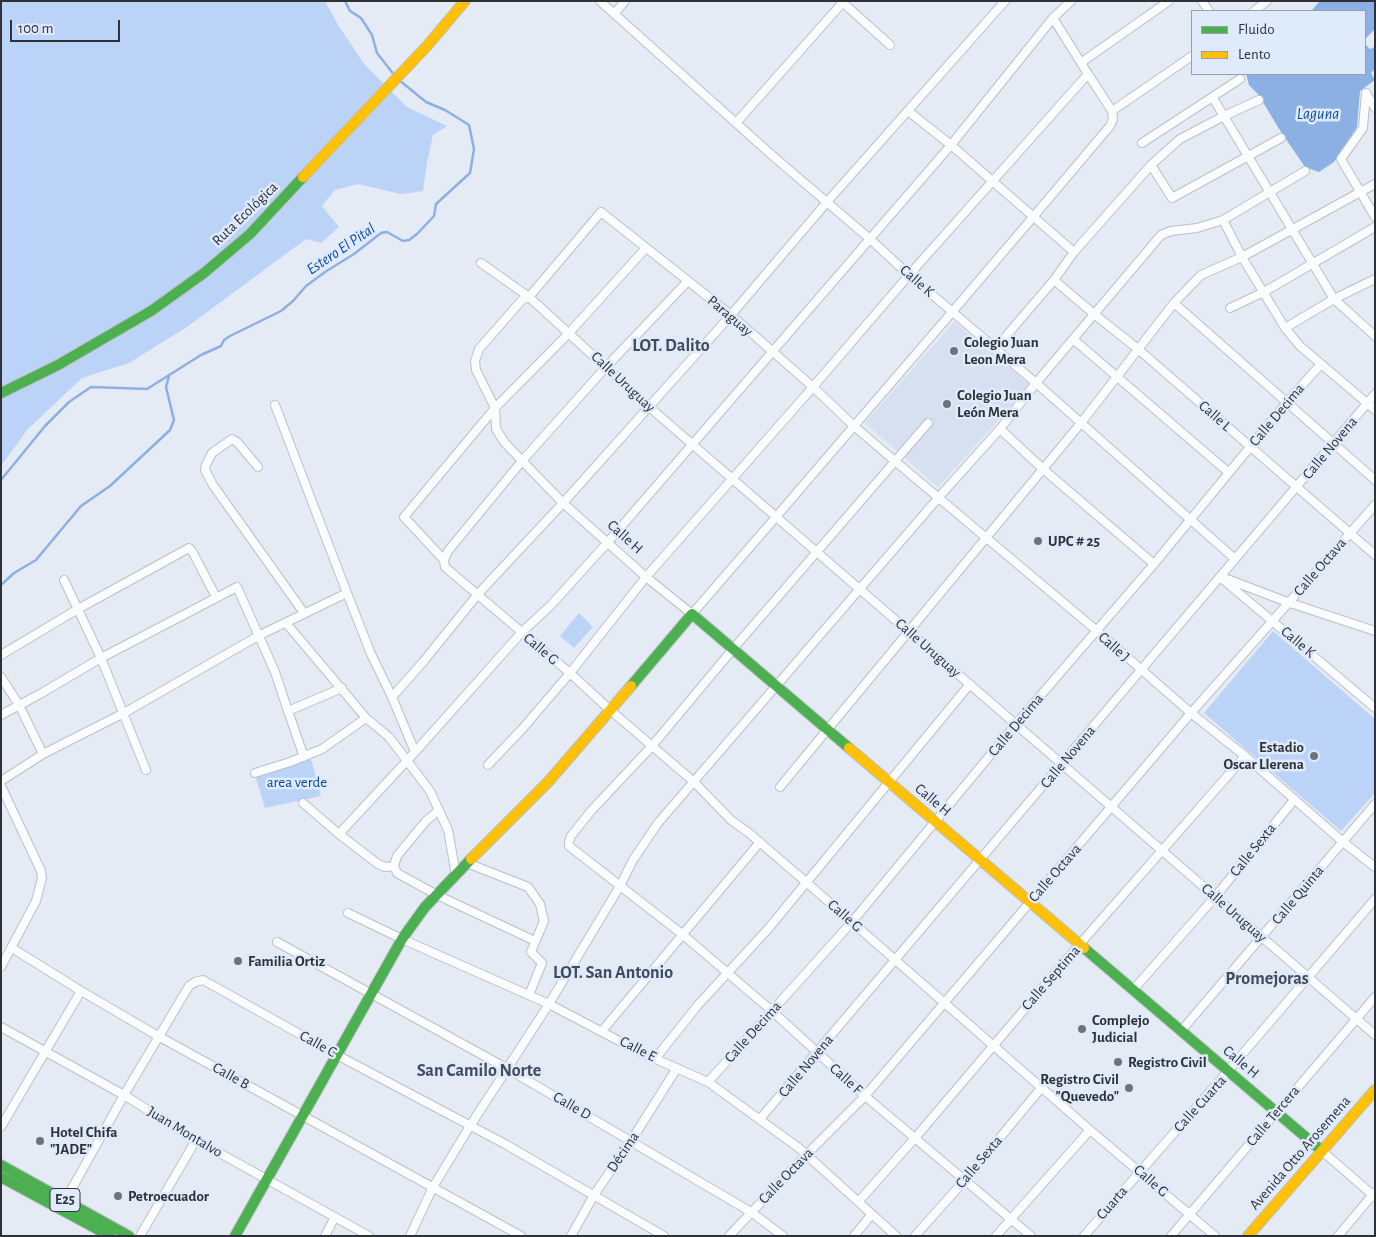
<!DOCTYPE html>
<meta charset="utf-8">
<style>
body{margin:0}
#map{position:relative;width:1376px;height:1237px;overflow:hidden;background:#e5ebf5;font-family:"Alegreya Sans",sans-serif}
canvas{display:block}
.frame{position:absolute;inset:0;border:2px solid #2e3238;pointer-events:none}
.legend{position:absolute;left:1191px;top:10px;width:175px;height:65px;box-sizing:border-box;background:#dfeafb;border:1px solid #98a0ad;margin:0;padding:6px 9px;list-style:none;font-size:15px;color:#2e3238}
.legend li{display:flex;align-items:center;gap:10px;height:25px}
.legend b{width:25px;border:1px solid #98a0ad}
.scale{position:absolute;left:10px;top:20px;width:110px;height:22px;box-sizing:border-box;border:2px solid #2e3238;border-top:0;padding-left:6px;font-size:15px;line-height:18px;white-space:nowrap;color:#2e3238;-webkit-text-stroke:4px #dfeafb;paint-order:stroke}
</style>
<div id="map">
<canvas width="1376" height="1237"></canvas>
<div class="frame"></div>
<ul class="legend">
<li><b style="height:6px;background:#4caf50"></b>Fluido</li>
<li><b style="height:6px;background:#ffc107"></b>Lento</li>
</ul>
<div class="scale">100 m</div>
</div>
<script>
const g = document.querySelector('canvas').getContext('2d');
g.lineJoin = 'round';
function paint(path, color) { g.fillStyle = color; g.fill(path, 'evenodd'); }
const poly = rows => new Path2D(rows.map(r => 'M' + r).join(''));
function stroke(path, color, width, dash) { g.strokeStyle = color; g.lineWidth = width; g.lineCap = dash ? 'butt' : 'round'; g.setLineDash(dash || []); g.stroke(path); }
function label(font, color, halo, rows, align = 'center') {
  g.font = font + ' "Alegreya Sans",sans-serif'; g.lineWidth = 5; g.setLineDash([]); g.textBaseline = 'middle'; g.strokeStyle = halo; g.fillStyle = color; for (const [text, x, y, turn = 0] of rows) {
    g.save(); g.translate(x, y); g.rotate((+turn || 0) * Math.PI / 180); g.textAlign = isNaN(turn) ? turn : align; if (halo) g.strokeText(text, 0, 0); g.fillText(text, 0, 0); g.restore();
  }
}
const built = poly([
 [954,322,1030,385,938,487,865,423]
]);
const green = poly([
 [1,1,325,1,338,25,365,65,407,107,447,126,433,135,427,163,423,191,401,194,358,184,335,190,322,206,339,227,321,243,306,239,187,327,129,363,82,378,27,430,1,466],
 [579,613,593,627,574,648,560,636],
 [1273,631,1375,719,1375,793,1341,831,1204,713],
 [311,759,321,796,265,808,255,775]
]);
const water = poly([
 [1320,1,1375,1,1375,29,1365,39,1365,11,1311,11],
 [1365,44,1370,49,1375,47,1375,69,1371,73,1375,80,1360,91,1357,127,1334,162,1319,172,1305,167,1281,132,1258,94,1249,85,1246,74,1365,74]
]);
const stream = poly([
 [345,1,350,11,361,18,372,35,377,53,395,76],
 [1,480,45,426,69,402,91,387,147,389,201,355,221,346,224,340,230,336,281,311,293,301,306,286,325,272,354,254,381,233,387,232,403,241,409,240,417,234,434,216,436,204,470,173,474,149,469,125,445,110,426,102,399,80],
 [1,585,14,573,36,560,81,506,110,486,170,430,174,420,166,387,169,376]
]);
const street = poly([
 [600,1,774,157,870,239,909,275,1036,383,1235,559],
 [841,1,890,45],
 [1202,1,1209,11],
 [1254,11,1267,1],
 [614,14,625,1],
 [1053,18,1088,74],
 [1082,62,1169,1],
 [1366,93,1363,128,1341,159,1375,217],
 [1366,93,1375,108],
 [1213,98,1334,299,1375,336],
 [908,111,951,145,1074,252],
 [1112,111,1192,56],
 [736,123,844,1],
 [1142,143,1240,79],
 [1151,165,1172,198,1281,138],
 [1223,220,1305,171],
 [481,263,529,297,648,406,1375,1035],
 [1054,280,1094,314,1138,349,1375,555],
 [688,281,606,367,522,461,448,551,444,560,445,567,570,673,609,709,694,782,731,820,749,833,806,882,1090,1130,1215,1236],
 [1174,303,1375,480],
 [1230,308,1264,292,1375,227],
 [1285,328,1334,299,1375,279],
 [1073,339,1228,472],
 [995,349,1054,280,1074,252,1151,165,1180,139,1224,116,1259,100],
 [928,423,733,649,652,746,591,811,571,836,569,842,569,846,682,934,772,1011,865,1096,1031,1236],
 [1000,429,1043,469,1154,564],
 [258,467,238,443,232,439,212,453,206,465,205,470,213,485,304,613],
 [444,560,404,517,495,408,569,333,645,249],
 [1220,577,1375,708],
 [1227,579,1290,603,1375,631],
 [64,580,101,658,237,587,275,672,288,711,342,688],
 [347,593,371,654,392,697,415,752],
 [286,623,366,718,389,737,430,791,448,830,456,875],
 [1,655,78,609,189,548,192,551,216,597],
 [1,677,19,705,43,754],
 [392,697,423,662,478,594,563,503,731,315,827,202,1005,1],
 [288,711,304,757],
 [1,715,40,694,101,658,146,770],
 [488,765,524,727,570,673,646,577,813,387,909,275,1088,74,1112,111,1113,119,1110,126,1034,216,953,311,854,426,776,517,692,614,646,577,563,503,505,443,496,429,495,408,476,370,475,361,479,349,522,300,529,297,601,212,731,315,813,387,854,426,896,462,1096,630,1191,713,1245,756,1343,842,1375,867],
 [255,773,290,762,322,749,366,718],
 [1,781,43,754,124,713,260,635,347,593,275,405],
 [1,786,41,871,42,878,36,901,1,967],
 [780,787,1081,423,1174,303,1201,275,1242,257,1375,184],
 [303,803,339,834,378,864,385,867,394,866],
 [439,810,426,821,397,856,394,866,397,873,437,895,535,941],
 [339,834,415,752,522,632,551,605,608,542,951,145,1053,18,1071,1],
 [467,863,528,887,540,904,544,921,531,952,542,963,529,995],
 [348,913,402,939,549,1004,642,1053,708,1082,799,1148,896,1236],
 [277,942,508,1069,751,1212,783,1236],
 [12,948,81,991],
 [1133,990,1215,897,1294,800],
 [1,1027,124,1095,196,1140,369,1236],
 [602,1031,760,842],
 [1181,1031,1375,804],
 [655,1059,698,1005,768,929,970,684],
 [708,1082,852,922,1016,724,1154,564,1287,402,1321,364],
 [760,1119,1375,394],
 [1,1127,81,991,158,1036,521,1236],
 [1322,1151,1375,1197],
 [65,1201,124,1095,189,986,195,982,203,980,337,1055,505,1144,664,1236],
 [859,1201,915,1138,1079,945,1245,756],
 [140,1236,196,1140],
 [325,1236,335,1217],
 [410,1236,433,1187,470,1126,549,1004,620,886,633,860,658,823,939,497,1000,429,1036,383,1161,235,1171,231,1197,228,1223,220,1242,257,1285,328,1300,346,1375,410],
 [571,1236,594,1195,631,1141,677,1068],
 [729,1236,807,1154,865,1096,1191,713,1375,505],
 [854,1236,872,1214],
 [915,1236,964,1181,1042,1087],
 [996,1236,1090,1130],
 [1084,1236,1228,1071,1375,899],
 [1171,1236,1375,997],
 [1338,1236,1375,1192]
]);
const fast = poly([
 [1,393,58,365,151,311,204,273,250,234,303,177],
 [631,686,692,614,849,748],
 [1084,948,1322,1151],
 [1,1165,129,1236],
 [1,1177,110,1236],
 [235,1236,402,939,425,907,471,859]
]);
const slow = poly([
 [303,177,427,46,465,1],
 [849,748,1084,948],
 [471,859,549,781,631,686],
 [1248,1236,1375,1090]
]);
const markers = [
 [954,351,5,"#6e737a"],
 [947,404,5,"#6e737a"],
 [1038,541,5,"#6e737a"],
 [1314,756,5,"#6e737a"],
 [238,961,5,"#6e737a"],
 [1082,1029,5,"#6e737a"],
 [1118,1062,5,"#6e737a"],
 [1129,1088,5,"#6e737a"],
 [40,1141,5,"#6e737a"],
 [118,1196,5,"#6e737a"]
];
const shields = [
 [65,1200,30]
];
const shieldNames = [
 ["E25",65,1200]
];
const streetNames = [
 ["Ruta Ecológica",245,214,-44],
 ["Calle K",917,281,41],
 ["Paraguay",730,316,40],
 ["Calle Uruguay",623,382,43],
 ["Calle Decima",1277,415,-50],
 ["Calle L",1215,416,41],
 ["Calle Novena",1330,448,-50],
 ["Calle H",625,537,42],
 ["Calle Octava",1320,567,-49],
 ["Calle K",1298,642,40],
 ["Calle J",1114,647,42],
 ["Calle Uruguay",928,648,41],
 ["Calle G",541,649,40],
 ["Calle Decima",1016,725,-50],
 ["Calle Novena",1068,757,-50],
 ["Calle H",933,800,40],
 ["Calle Sexta",1253,850,-51],
 ["Calle Octava",1055,873,-49],
 ["Calle Quinta",1298,895,-50],
 ["Calle Uruguay",1234,913,41],
 ["Calle G",845,916,41],
 ["Calle Septima",1051,978,-49],
 ["Calle Decima",753,1032,-48],
 ["Calle C",318,1044,29],
 ["Calle E",638,1049,27],
 ["Calle H",1241,1062,40],
 ["Calle Novena",806,1066,-50],
 ["Calle B",231,1076,29],
 ["Calle F",846,1079,42],
 ["Calle Cuarta",1200,1104,-48],
 ["Calle D",572,1106,30],
 ["Calle Tercera",1273,1116,-50],
 ["Juan Montalvo",185,1132,31],
 ["Décima",623,1152,-56],
 ["Avenida Otto Arosemena",1300,1153,-49],
 ["Calle Sexta",979,1162,-50],
 ["Calle Octava",786,1176,-46],
 ["Calle G",1151,1181,41],
 ["Cuarta",1112,1203,-49]
];
const poiNames = [
 ["Colegio Juan",964,342],
 ["Leon Mera",964,359],
 ["Colegio Juan",957,395],
 ["León Mera",957,412],
 ["UPC # 25",1048,541],
 ["Estadio",1304,747,"right"],
 ["Oscar Llerena",1304,764,"right"],
 ["Familia Ortiz",248,961],
 ["Complejo",1092,1020],
 ["Judicial",1092,1037],
 ["Registro Civil",1128,1062],
 ["Registro Civil",1119,1079,"right"],
 ["\"Quevedo\"",1119,1096,"right"],
 ["Hotel Chifa",50,1132],
 ["\"JADE\"",50,1149],
 ["Petroecuador",128,1196]
];
const parkNames = [
 ["area verde",297,782]
];
const waterNames = [
 ["Laguna",1318,114],
 ["Estero El Pital",341,249,-34]
];
const quarterNames = [
 ["LOT. Dalito",671,346],
 ["LOT. San Antonio",613,973],
 ["Promejoras",1267,979],
 ["San Camilo Norte",479,1071]
];
paint(built, '#d6e0f1');
paint(green, '#bbd3f7');
paint(water, '#8db0e4');
stroke(stream, '#8db0e4', 2.5);
stroke(street, '#bbc0c7', 10);
stroke(fast, '#bbc0c7', 12);
stroke(slow, '#bbc0c7', 12);
stroke(street, '#fbfcfe', 8);
stroke(fast, '#4caf50', 10);
stroke(slow, '#ffc107', 10);
for (const [x, y, r, color] of markers) { const dot = new Path2D(); dot.arc(x, y, r, 0, 2 * Math.PI); g.fillStyle = color; g.fill(dot); stroke(dot, '#dfeafb', 2); }
for (const [x, y, w] of shields) { const box = new Path2D(); box.roundRect(x - w / 2, y - 11.5, w, 23, 4); g.fillStyle = '#dfeafb'; g.fill(box); stroke(box, '#2e3238', 1); }
label('bold 14px', '#2e3238', null, shieldNames);
label('15px', '#2e3238', '#dfeafb', streetNames);
label('bold 15px', '#2e3238', '#dfeafb', poiNames, 'left');
label('15px', '#0a499b', '#dfeafb', parkNames);
label('italic 16px', '#0b4b9d', '#dfeafb', waterNames);
label('bold 18px', '#424b58', '#dfeafb', quarterNames);
</script>
